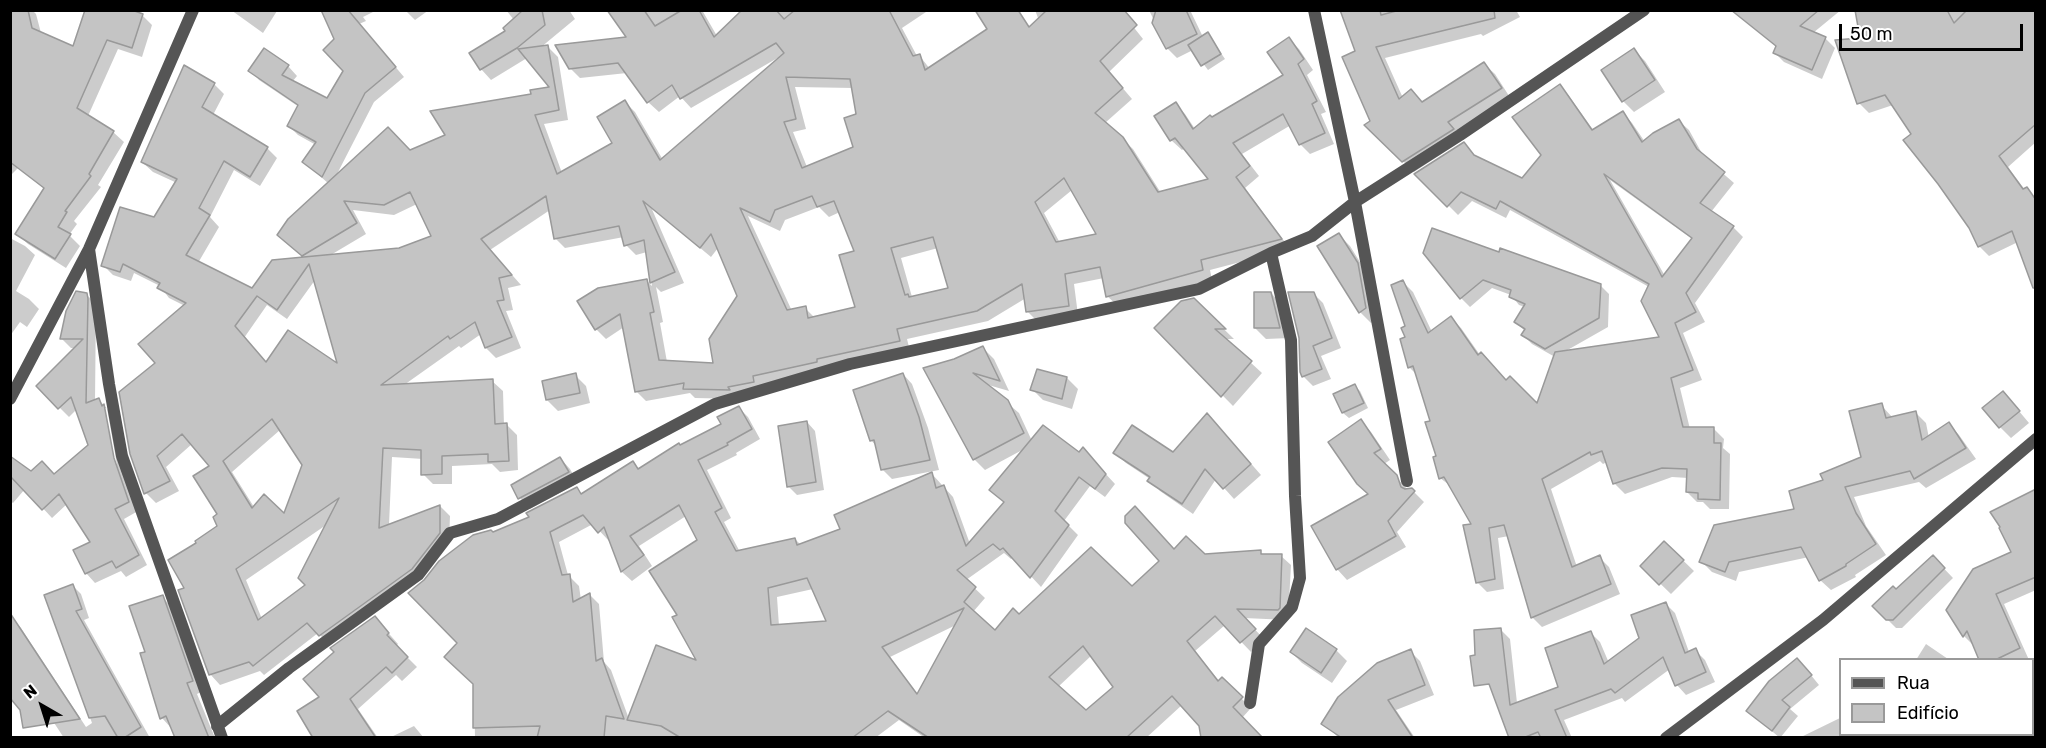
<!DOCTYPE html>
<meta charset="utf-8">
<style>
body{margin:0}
#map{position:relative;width:2046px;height:748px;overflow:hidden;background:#fff;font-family:Rubik,sans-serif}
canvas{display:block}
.frame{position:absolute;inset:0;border:12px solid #000;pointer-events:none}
.legend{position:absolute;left:1839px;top:658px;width:195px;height:78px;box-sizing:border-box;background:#fff;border:2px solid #999;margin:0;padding:8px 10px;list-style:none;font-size:18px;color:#000}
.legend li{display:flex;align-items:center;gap:12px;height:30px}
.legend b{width:30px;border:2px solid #999}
.north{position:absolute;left:12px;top:676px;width:60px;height:60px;-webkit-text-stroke:4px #fff;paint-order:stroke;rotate:321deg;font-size:16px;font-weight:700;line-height:24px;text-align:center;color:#000}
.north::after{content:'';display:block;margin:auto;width:21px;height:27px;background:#000;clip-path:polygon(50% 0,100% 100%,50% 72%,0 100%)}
.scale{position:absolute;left:1839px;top:24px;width:184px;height:27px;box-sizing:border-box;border:3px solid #000;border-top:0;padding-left:8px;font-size:18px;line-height:21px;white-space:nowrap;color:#000;-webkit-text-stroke:4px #fff;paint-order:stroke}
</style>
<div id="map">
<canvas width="2046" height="748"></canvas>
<div class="frame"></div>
<ul class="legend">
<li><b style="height:8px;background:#555"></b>Rua</li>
<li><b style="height:16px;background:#c4c4c4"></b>Edifício</li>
</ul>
<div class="north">N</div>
<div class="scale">50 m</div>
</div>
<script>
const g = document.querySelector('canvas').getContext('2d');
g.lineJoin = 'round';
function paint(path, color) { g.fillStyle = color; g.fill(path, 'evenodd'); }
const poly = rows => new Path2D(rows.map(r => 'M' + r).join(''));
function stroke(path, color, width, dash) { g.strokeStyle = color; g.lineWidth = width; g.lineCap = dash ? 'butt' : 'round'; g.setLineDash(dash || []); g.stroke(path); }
const shadow = poly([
 [10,10,32,10,36,14,41,33,74,49,142,15,152,25,142,57,118,49,88,116,113,132,124,142,98,185,101,187,74,221,77,224,69,235,80,246,66,268,28,244,17,234,45,189,18,168,10,176],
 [231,10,277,10,277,11,263,33],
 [323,10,377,10,363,17,366,21,359,24,404,77,374,102,335,178,410,152,533,95,552,88,527,58,491,80,481,69,514,20,506,10,569,10,575,19,540,48,548,47,558,57,568,120,544,124,562,173,614,143,625,102,635,112,663,160,782,57,781,56,691,108,680,96,659,112,648,102,627,73,580,78,570,68,629,38,609,10,702,10,717,36,744,10,929,10,902,28,917,56,919,55,930,69,1053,58,1035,10,1120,10,1143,39,1109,72,1132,99,1105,123,1133,149,1161,193,1210,179,1185,148,1182,150,1171,140,1175,104,1185,114,1195,129,1285,75,1289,39,1299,49,1313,70,1307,75,1326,112,1321,114,1334,144,1310,154,1300,144,1291,125,1242,154,1259,176,1245,188,1290,249,1210,270,1212,280,1118,306,1107,296,1104,278,1074,284,1078,315,1038,322,1027,311,1026,298,988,321,907,339,910,351,739,399,695,398,690,393,646,401,636,391,624,327,606,339,596,329,646,280,652,286,647,252,636,255,626,245,624,237,565,248,555,238,550,210,490,250,521,285,508,288,513,310,506,311,521,348,496,358,486,348,481,334,461,348,459,346,404,385,492,381,503,391,504,425,507,425,517,435,518,470,500,472,492,464,452,466,452,484,433,484,423,474,423,459,392,457,389,525,440,506,450,516,449,543,330,645,318,633,264,675,260,671,220,685,210,674,186,589,198,544,219,526,219,515,211,466,192,444,166,467,179,491,156,503,146,493,157,364,185,306,169,298,160,286,134,273,131,281,113,275,103,265,155,219,177,183,153,172,142,162,214,84,224,94,213,115,267,148,277,158,260,186,234,170,210,217,219,227,198,263,252,290,305,258,289,245,329,184,304,162,316,145,298,135,289,126,299,107,259,80,250,70,288,66,297,76,292,82,328,100,344,71,336,39],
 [795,87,853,88,858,115,855,147,807,167,793,132,806,129],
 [1072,190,1099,235,1060,243,1044,213],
 [417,204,433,237,399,249,329,256,366,234,353,210,394,215],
 [651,207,711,257,718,248,739,297,715,364,667,362,660,323,663,322,656,287,661,292,684,283],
 [819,207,829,217,840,212,855,252,857,308,815,318,805,308,792,311,748,216,780,231,785,220],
 [938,248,950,289,912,297,901,258],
 [315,280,340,366,267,364,244,338,267,305,287,319],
 [280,430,303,465,285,515,254,507,232,472],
 [329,523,307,585,262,619,246,580],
 [405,10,429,10,415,20],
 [1149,10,1190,10,1203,37,1208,34,1225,59,1208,70,1193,50,1177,58,1167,48],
 [1341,10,1516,10,1520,17,1483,36,1481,34,1385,58,1403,98,1423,103,1484,64,1495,74,1511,99,1458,133,1463,140,1414,172,1367,125,1372,122,1357,52],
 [1732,10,1841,10,1813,33,1825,38,1835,48,1822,79,1784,62,1774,52,1777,47],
 [1856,10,2036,10,2036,142,2008,167,2025,190,2026,189,2036,198,2036,273,2018,242,1989,256,1979,246,1970,227,1893,105,1869,113,1859,103,1861,40],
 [1634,50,1645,61,1665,92,1634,112,1623,101],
 [1560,86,1569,96,1594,131,1623,113,1632,123,1645,142,1679,121,1689,130,1704,157,1734,183,1711,212,1733,227,1743,237,1695,303,1705,322,1683,333,1702,380,1680,388,1690,429,1714,429,1724,439,1723,448,1730,454,1729,509,1710,509,1703,502,1697,502,1687,492,1688,478,1672,477,1625,494,1615,484,1607,462,1603,464,1600,461,1551,489,1577,567,1599,557,1609,567,1620,594,1542,627,1532,617,1509,536,1498,538,1504,589,1487,592,1477,582,1473,525,1452,487,1440,478,1432,421,1418,376,1409,367,1403,282,1413,292,1432,332,1451,318,1461,328,1480,355,1507,382,1537,405,1555,357,1532,344,1523,335,1525,331,1516,322,1525,307,1519,305,1511,295,1492,288,1470,307,1461,298,1500,254,1600,285,1609,294,1608,327,1564,352,1661,339,1649,287,1510,210,1506,218,1472,201,1458,215,1417,174,1464,144,1477,158,1522,180,1543,155],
 [1610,180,1692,239,1665,276],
 [1339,235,1350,246,1368,275,1377,319,1371,323,1360,312],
 [10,238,25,246,35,255,16,291,29,299,39,309,27,327,20,322,10,336],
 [1271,293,1282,305,1290,338,1266,339,1255,328],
 [1313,293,1323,303,1341,348,1321,356,1331,379,1313,386,1303,376],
 [86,294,96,304,95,401,99,400,113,415,138,511,124,519,147,565,126,577,121,571,95,583,86,573,92,543,67,504,52,518,25,489,13,503,10,501,10,458,31,473,55,476,90,446,77,409,69,417,38,386,77,348,71,348,61,338],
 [103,408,107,408,117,465,114,465],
 [1194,300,1234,339,1225,339,1262,373,1233,406,1156,328],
 [983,348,994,359,1009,391,985,384,1019,413,1032,441,1092,459,1115,484,1105,497,1090,486,1064,521,1078,535,1041,587,1013,557,1011,559,1004,553,966,580,985,598,973,612,995,632,1019,616,1132,588,1174,550,1204,555,1260,552,1264,555,1281,556,1291,565,1288,620,1244,618,1264,639,1251,652,1225,625,1195,651,1220,682,1222,679,1251,708,1242,718,1201,725,1182,705,1146,738,925,738,899,720,875,738,475,738,474,684,459,643,493,534,531,518,576,488,582,494,633,463,640,470,723,424,738,407,748,417,760,439,736,453,737,455,707,470,731,518,724,522,740,552,795,539,801,545,842,530,932,474,953,497,970,544,1005,503,1026,448,985,470,974,459,955,361],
 [686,516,699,541,679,615,699,663,629,719,611,670,604,662,599,604,590,595,581,600,579,586,568,575,559,542,593,524,609,541,611,539,622,572,632,581,652,566,639,546],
 [813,589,828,623,779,626,777,597],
 [956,625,918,695,890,657],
 [1092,655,1115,687,1086,712,1058,687],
 [903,374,912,384,928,428,939,470,892,479,882,469,876,446,871,440],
 [575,375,586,386,590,403,558,411,547,400],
 [1067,378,1078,389,1072,409,1043,400,1032,389],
 [1355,386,1360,391,1368,408,1349,418,1343,413,1335,395],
 [2013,404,2029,423,2011,438,2000,427],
 [1881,405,1893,418,1915,412,1926,423,1929,438,1949,424,1959,435,1976,459,1926,488,1919,482,1854,497,1866,526,1886,555,1855,575,1856,577,1831,590,1820,580,1809,557,1739,572,1736,581,1712,572,1701,561,1796,510,1825,481,1863,458],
 [1361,421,1371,432,1390,460,1384,464,1408,490,1411,489,1424,502,1397,532,1406,547,1347,580,1337,569,1370,495],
 [807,422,815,431,824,490,797,495,789,487],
 [1218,426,1261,475,1234,499,1216,479,1193,514,1160,491,1150,479,1126,463,1115,452,1173,454],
 [560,458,570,469,578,483,530,509,520,498],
 [2036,491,2036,590,2004,604,2029,660,1981,660,1973,645,1964,636,1948,610,2013,553],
 [1665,543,1694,571,1671,594,1642,566],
 [1933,557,1953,578,1902,628,1896,628,1874,606,1896,591],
 [73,586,81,594,89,618,84,620,150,738,64,738,10,656,13,619,21,628,86,727,92,723,46,595],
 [162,597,173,608,203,691,197,694,215,738,177,738,172,729,162,718,146,653],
 [1665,603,1675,613,1689,652,1695,650,1705,660,1715,682,1686,695,1677,685,1670,669,1625,702,1622,698,1564,720,1572,738,1511,738,1500,629,1510,639,1517,703,1559,688,1590,632,1600,642,1609,663,1641,639],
 [384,628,398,644,396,646,417,667,402,681,396,675,358,709,378,738,314,738,321,697],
 [1926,644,1948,659,1949,660,1916,660],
 [1336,650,1347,661,1332,683,1302,663,1291,652],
 [1410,651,1420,661,1434,695,1396,710,1415,738,1339,738,1323,723],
 [2032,666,2036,673,2036,738,1970,738,1970,736,1975,734,2032,734],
 [1806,669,1819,685,1790,709,1798,716,1780,738,1748,711],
 [1840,718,1840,734,1882,734,1884,738,1799,738],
 [414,726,424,738,389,738]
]);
const building = poly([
 [10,10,28,10,32,28,73,46,85,10,132,10,143,14,132,48,107,40,77,108,114,131,89,174,91,176,65,211,67,212,58,227,71,234,55,259,15,234,44,188,10,162,10,10],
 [321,10,348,10,396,67,365,93,322,177,302,162,316,142,287,126,298,105,248,71,264,48,289,65,282,75,327,98,343,71,323,50,334,39,321,10],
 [523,10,542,10,545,25,517,48,480,70,469,53,505,31,503,28,523,10],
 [607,10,644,10,655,26,682,10,699,10,714,37,742,10,776,10,784,19,795,10,889,10,913,56,920,54,925,70,987,29,975,10,1018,10,1029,27,1047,10,1124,10,1137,25,1100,61,1123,88,1095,113,1123,137,1158,192,1208,179,1175,138,1170,141,1154,116,1176,102,1193,129,1210,115,1212,117,1283,75,1267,52,1289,37,1304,59,1298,64,1317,101,1312,104,1325,133,1299,145,1283,114,1233,143,1250,166,1236,177,1282,239,1201,260,1203,270,1106,297,1100,267,1065,274,1069,306,1026,312,1022,284,977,311,897,329,900,341,817,359,817,362,753,376,754,382,728,387,730,390,683,389,684,383,635,392,620,314,595,330,577,301,598,288,647,279,654,312,650,313,659,360,713,363,709,339,737,296,711,234,700,248,643,201,675,272,650,283,644,240,624,246,619,226,554,239,546,196,481,239,512,275,499,278,504,300,497,301,512,337,485,348,475,322,450,339,448,336,381,385,493,379,495,424,507,423,509,461,488,462,488,454,442,456,442,474,421,475,421,450,383,448,379,528,440,505,440,533,412,569,319,636,307,623,253,666,249,662,209,675,178,590,184,588,168,560,196,543,195,541,217,526,213,517,217,514,193,476,209,466,182,434,157,456,170,481,144,494,130,454,119,392,155,363,138,344,186,303,157,288,160,283,123,264,120,272,101,266,120,207,154,217,177,179,141,162,184,65,215,83,202,107,268,147,250,177,224,161,199,208,210,215,186,255,252,288,272,260,399,248,431,236,410,192,384,205,344,201,357,223,302,256,277,235,288,219,388,127,410,150,445,135,430,111,531,94,530,90,549,87,518,49,548,45,559,110,535,115,557,174,612,143,597,117,625,100,660,160,784,53,776,43,680,99,672,85,647,103,618,63,569,69,555,45,626,37,607,10],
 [786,77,850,79,856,114,844,118,853,147,802,168,784,122,796,119,786,77],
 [1064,178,1096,234,1056,242,1035,202,1064,178],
 [812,196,817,207,834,201,854,251,839,255,855,307,808,318,806,306,787,310,740,208,770,222,775,210,812,196],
 [933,237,948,288,909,297,908,294,905,295,891,248,933,237],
 [309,264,337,363,288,330,266,362,235,326,257,296,277,310,309,264],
 [272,419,302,465,284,513,264,494,252,508,223,461,272,419],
 [339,498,298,578,305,585,258,620,236,569,339,498],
 [1156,10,1186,10,1197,34,1166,49,1152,23,1156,10],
 [1340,10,1380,10,1381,15,1400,10,1494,10,1495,18,1376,47,1399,99,1411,89,1422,102,1484,62,1502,88,1448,122,1454,129,1402,162,1364,125,1370,121,1342,57,1355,51,1340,10],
 [1731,10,1819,10,1800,26,1826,37,1812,70,1773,53,1776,46,1731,10],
 [1855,10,1947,10,1954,23,1967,10,2036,10,2036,124,1999,156,2023,189,2027,187,2036,200,2036,288,2033,288,2012,231,1978,247,1969,228,1938,184,1903,140,1911,134,1885,95,1857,104,1835,40,1860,38,1855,10],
 [1208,32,1221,54,1201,66,1188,45,1208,32],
 [1634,48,1655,80,1622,102,1601,70,1634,48],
 [1560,84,1592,130,1623,111,1642,142,1653,133,1679,119,1697,149,1725,172,1700,203,1734,226,1686,293,1696,312,1675,323,1693,370,1671,378,1683,427,1714,427,1714,443,1721,443,1720,500,1698,499,1698,493,1686,492,1687,469,1662,468,1613,484,1602,451,1591,455,1590,452,1542,479,1572,567,1600,555,1611,584,1531,618,1504,525,1489,528,1495,579,1476,583,1463,525,1471,524,1444,477,1439,479,1433,457,1436,456,1425,422,1430,421,1413,366,1408,368,1400,339,1405,337,1401,328,1405,326,1391,285,1403,280,1428,333,1451,316,1478,355,1481,352,1506,380,1510,376,1537,403,1555,352,1659,337,1641,301,1649,284,1500,201,1496,209,1461,192,1447,207,1414,174,1464,142,1474,155,1522,178,1541,155,1512,117,1560,84],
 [1604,174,1692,238,1662,277,1657,267,1604,174],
 [1432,228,1499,252,1500,248,1601,284,1599,318,1545,349,1521,335,1525,329,1514,322,1525,304,1509,297,1511,290,1483,280,1460,299,1423,253,1432,228],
 [1339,233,1358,263,1366,308,1359,313,1317,246,1339,233],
 [76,291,87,293,88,299,86,403,99,398,102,406,104,404,114,458,129,502,115,509,139,555,116,568,112,561,85,574,73,550,90,542,59,494,42,510,10,476,10,456,31,471,42,461,54,474,88,445,71,397,58,409,36,386,83,339,60,339,66,311,76,291],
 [1254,292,1271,292,1280,328,1254,328,1254,292],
 [1288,292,1314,292,1332,338,1313,346,1322,369,1302,377,1300,372,1299,338,1288,292],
 [1194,298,1226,329,1215,329,1252,361,1221,397,1154,328,1181,301,1194,298],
 [983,346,1000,381,973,373,1008,400,1024,433,973,460,923,368,954,359,983,346],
 [1037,369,1067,377,1062,399,1030,390,1037,369],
 [576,373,580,393,546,400,542,381,576,373],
 [903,373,919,417,930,460,881,470,874,440,870,441,853,390,903,373],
 [1355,384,1364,403,1342,413,1333,394,1355,384],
 [2003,391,2020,411,1999,428,1982,408,2003,391],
 [1882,403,1886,418,1916,411,1922,440,1949,422,1966,448,1914,479,1910,471,1845,487,1856,513,1876,544,1846,564,1846,566,1819,581,1801,547,1729,562,1725,572,1699,562,1714,525,1794,509,1789,491,1823,480,1820,474,1861,457,1849,411,1882,403],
 [739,406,752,429,727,443,728,445,698,460,722,508,715,512,736,551,795,538,797,545,840,529,834,515,932,472,936,488,944,485,966,546,1004,502,989,490,1043,425,1079,452,1083,447,1106,474,1095,489,1079,477,1055,511,1069,525,1030,578,1003,548,1000,550,993,544,957,570,976,587,964,602,995,630,1013,608,1019,614,1091,547,1132,586,1159,561,1125,523,1125,516,1135,506,1174,549,1186,536,1205,554,1261,550,1261,554,1282,554,1280,608,1278,610,1237,609,1256,629,1240,643,1215,616,1187,641,1218,681,1222,677,1243,697,1233,707,1263,738,1201,738,1199,726,1172,696,1126,738,929,738,888,711,852,738,681,738,661,726,627,720,656,645,696,660,672,617,677,615,649,571,697,540,679,505,630,536,644,555,621,572,604,527,598,533,583,515,550,532,562,575,570,574,573,602,590,593,596,661,602,658,624,719,606,716,604,738,537,738,540,726,473,728,473,684,444,657,457,643,408,593,424,580,439,561,473,535,491,530,493,532,529,517,526,513,577,487,581,494,633,461,638,469,679,443,680,445,721,424,717,417,739,406],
 [807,578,826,621,771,625,768,588,807,578],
 [964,608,917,694,882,647,964,608],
 [1083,646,1113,687,1086,710,1049,677,1083,646],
 [1207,413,1251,464,1223,489,1205,469,1182,504,1147,481,1150,477,1113,453,1132,425,1173,452,1207,413],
 [1361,419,1381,449,1374,453,1397,475,1401,487,1405,489,1412,488,1415,491,1388,521,1396,536,1336,570,1311,526,1368,494,1357,484,1328,442,1361,419],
 [807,421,816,482,787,487,778,426,807,421],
 [560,457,569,472,518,499,511,485,560,457],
 [2036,489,2036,577,1996,594,2020,648,1995,660,1979,660,1967,631,1963,637,1946,610,1973,569,2011,552,1999,528,2000,527,1990,512,2036,489],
 [1664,541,1684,560,1659,585,1640,566,1664,541],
 [1933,555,1945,568,1893,620,1886,620,1872,606,1893,586,1896,589,1933,555],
 [73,584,82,609,76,611,141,727,124,738,118,738,105,716,89,718,44,595,73,584],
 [163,595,193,681,187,683,209,738,175,738,166,716,160,719,140,653,145,652,129,606,163,595],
 [1666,602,1685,653,1696,648,1706,672,1675,686,1663,657,1615,693,1611,689,1555,710,1567,738,1541,738,1538,732,1523,738,1509,738,1489,684,1474,686,1470,656,1475,655,1474,630,1501,628,1510,705,1558,687,1545,648,1591,631,1604,664,1639,638,1631,615,1666,602],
 [10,613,80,719,23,728,20,710,10,698,10,613],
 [375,616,389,633,387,635,408,657,392,673,386,667,350,699,376,738,313,738,297,711,319,697,303,679,334,652,330,648,375,616],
 [1306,628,1337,649,1321,673,1290,652,1306,628],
 [1411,649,1425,685,1388,700,1413,738,1342,738,1321,724,1338,697,1377,663,1411,649],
 [1797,658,1812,675,1782,700,1790,707,1772,731,1746,711,1769,681,1797,658]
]);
const minor = poly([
 [1314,10,1355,202,1407,481],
 [89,249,109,384,122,456,222,738],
 [10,399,89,249,193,10],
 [1250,703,1259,644,1292,607,1300,578,1295,496,1291,340,1271,253],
 [217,726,289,668,418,575,450,533,498,519,715,404,850,364,1199,289,1271,253,1312,236,1355,202,1460,135,1644,10],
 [1666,738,1823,620,2036,439]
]);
paint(shadow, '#0003');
paint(building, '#c4c4c4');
stroke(building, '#999', 1.5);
stroke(minor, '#555', 12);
</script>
